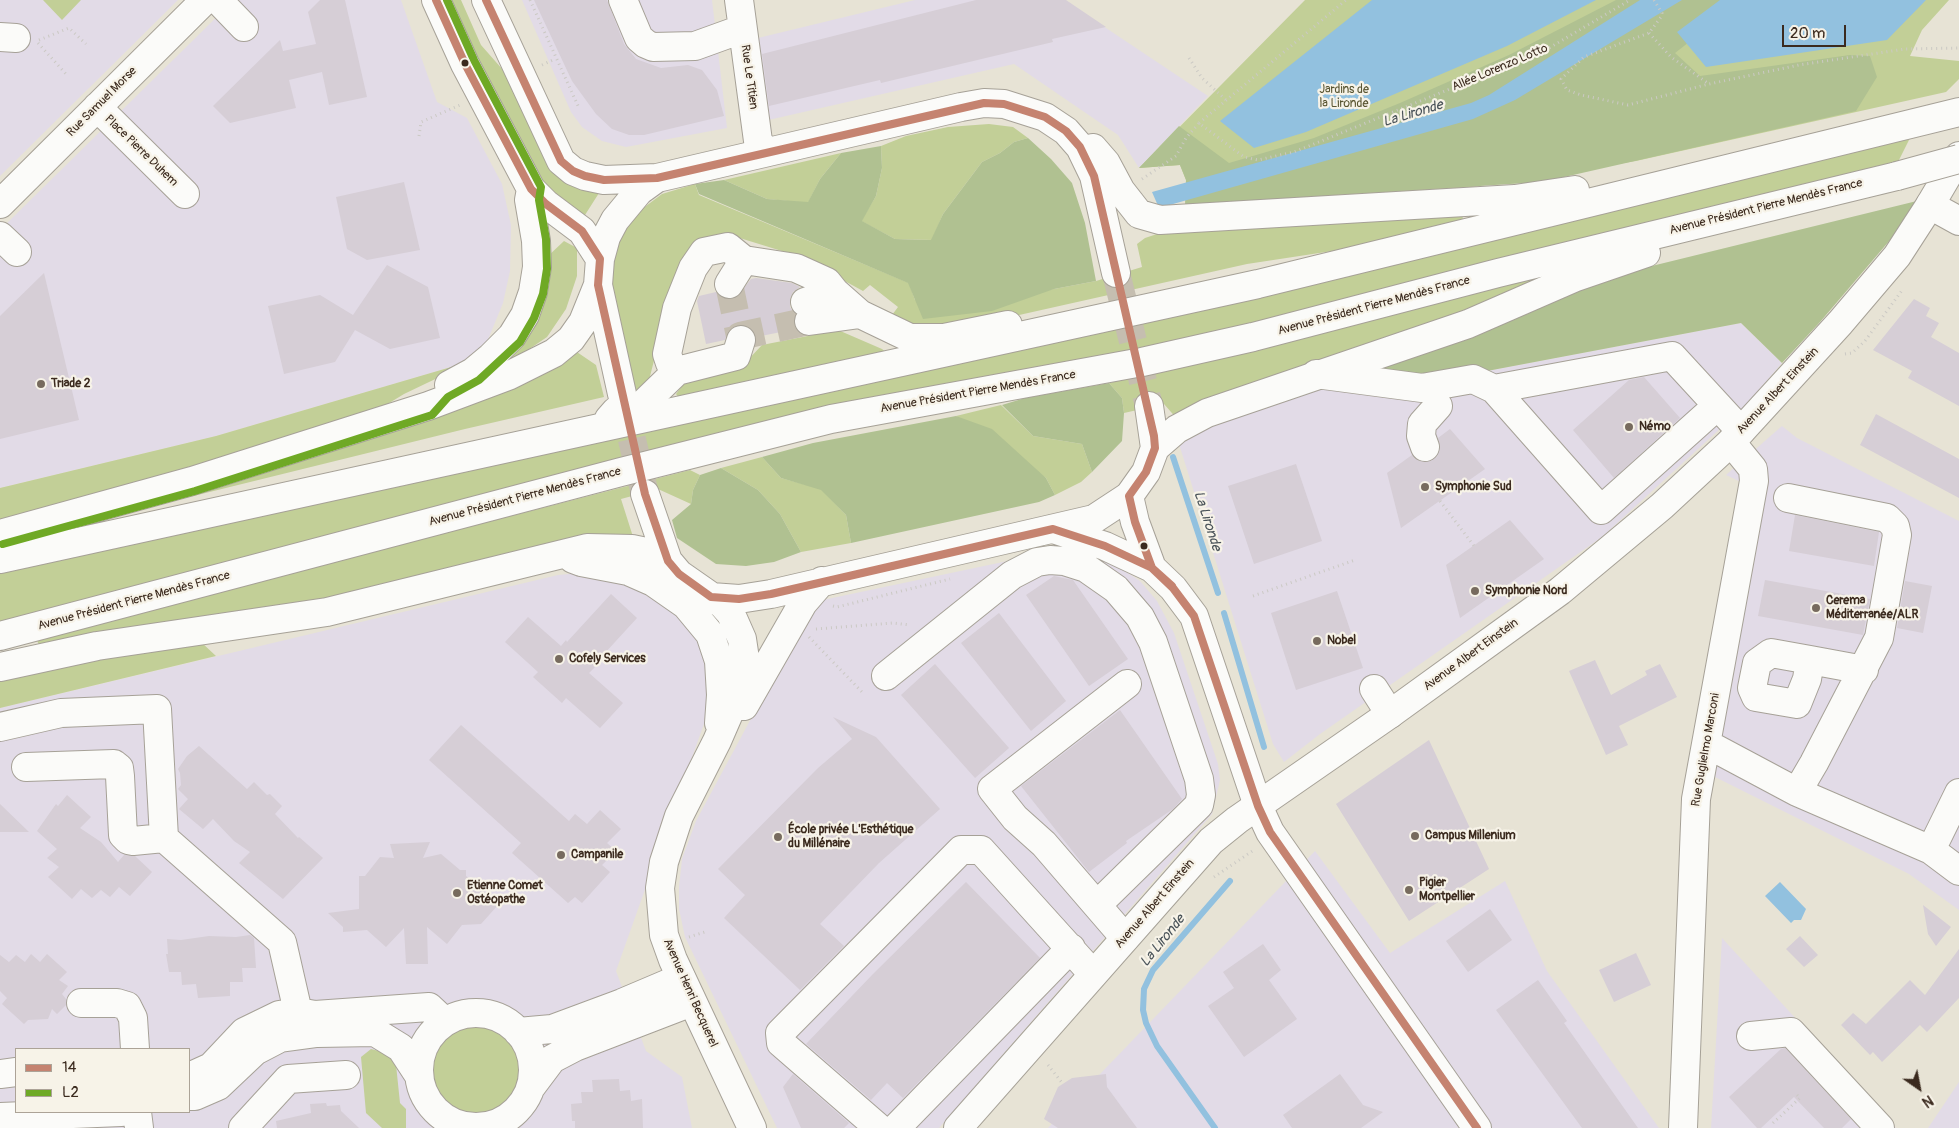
<!DOCTYPE html>
<meta charset="utf-8">
<style>
body{margin:0}
#map{position:relative;width:1959px;height:1128px;overflow:hidden;background:#e7e3d5;font-family:Pangolin,sans-serif}
canvas{display:block}
.legend{position:absolute;left:15px;top:1048px;width:175px;height:65px;box-sizing:border-box;background:#f7f3e8;border:1px solid #aca397;margin:0;padding:6px 9px;list-style:none;font-size:15px;color:#3b2a1e}
.legend li{display:flex;align-items:center;gap:10px;height:25px}
.legend b{width:25px;border:1px solid #aca397}
.north{position:absolute;left:1894px;top:1063px;width:50px;height:50px;-webkit-text-stroke:4px #f7f3e8;paint-order:stroke;rotate:147deg;font-size:14px;font-weight:700;line-height:20px;text-align:center;color:#3b2a1e}
.north::after{content:'';display:block;margin:auto;width:18px;height:22px;background:#3b2a1e;clip-path:polygon(50% 0,100% 100%,50% 72%,0 100%)}
.scale{position:absolute;left:1782px;top:25px;width:64px;height:22px;box-sizing:border-box;border:2px solid #3b2a1e;border-top:0;padding-left:6px;font-size:15px;line-height:18px;white-space:nowrap;color:#3b2a1e;-webkit-text-stroke:4px #f7f3e8;paint-order:stroke}
</style>
<div id="map">
<canvas width="1959" height="1128"></canvas>
<ul class="legend">
<li><b style="height:6px;background:#c58370"></b>14</li>
<li><b style="height:6px;background:#6fa925"></b>L2</li>
</ul>
<div class="north">N</div>
<div class="scale">20 m</div>
</div>
<script>
const g = document.querySelector('canvas').getContext('2d');
g.lineJoin = 'round';
function paint(path, color) { g.fillStyle = color; g.fill(path, 'evenodd'); }
const poly = rows => new Path2D(rows.map(r => 'M' + r).join(''));
function stroke(path, color, width, dash) { g.strokeStyle = color; g.lineWidth = width; g.lineCap = dash ? 'butt' : 'round'; g.setLineDash(dash || []); g.stroke(path); }
function label(font, color, halo, rows, align = 'center') {
  g.font = font + ' Pangolin,sans-serif'; g.lineWidth = 4.5; g.setLineDash([]); g.textBaseline = 'middle'; g.strokeStyle = halo; g.fillStyle = color; for (const [text, x, y, turn = 0] of rows) {
    g.save(); g.translate(x, y); g.rotate((+turn || 0) * Math.PI / 180); g.textAlign = isNaN(turn) ? turn : align; if (halo) g.strokeText(text, 0, 0); g.fillText(text, 0, 0); g.restore();
  }
}
const built = poly([
 [0,0,178,0,0,176],
 [234,0,401,0,437,102,467,118,502,184,511,225,510,271,503,303,487,342,475,360,216,436,0,488,0,230],
 [522,0,712,0,727,128,626,147,602,141,582,127,571,112],
 [915,0,1064,0,1208,96,1139,168,1118,135,1014,64,764,121,758,38],
 [1741,323,1782,363,1746,405,1602,537,1320,734,1284,762,1273,744,1179,444,1207,426,1319,384,1450,378],
 [1782,426,1797,438,1959,521,1959,910,1909,874,1693,766,1743,483,1726,475],
 [1041,554,1094,556,1117,566,1140,581,1157,601,1174,633,1218,764,1220,780,1212,814,939,1128,777,1128,685,937,679,909,679,887,682,859,696,821,804,620,818,601],
 [606,571,685,613,714,666,711,704,616,971,646,1051,682,1077,692,1128,0,1128,0,708,558,575],
 [16,1049,189,1049,189,1112,16,1112],
 [1315,851,1390,953,1505,881,1547,971,1659,1128,1048,1128],
 [1722,938,1896,1128,1711,1128],
 [1959,1082,1959,1128,1928,1128]
]);
const green = poly([
 [43,0,81,0,62,20],
 [448,0,461,0,481,45,503,70,599,193,585,215,583,216,538,181],
 [1305,0,1949,0,1922,30,1910,56,1959,61,1959,79,1946,92,1636,161,1466,188,1335,195,1185,208,1186,180,1180,165,1139,168],
 [989,124,1013,127,1028,138,1014,142,1000,153,982,162,943,214,932,240,895,239,861,221,876,196,882,168,881,146,906,136,948,127],
 [1911,136,1897,164,1361,297,0,627,0,573,12,570,645,430,1158,320],
 [841,153,820,179,808,203,767,199,724,180],
 [695,184,699,195,909,283,915,300,1054,289,1096,281,1142,267,1137,244,1145,238,1163,232,1462,211,1463,221,1352,248,1247,264,970,326,918,330,889,319,898,307,870,285,863,291,830,273,785,252,730,235,670,298,647,388,633,391,611,283,615,249,634,215,662,194],
 [564,241,577,248,577,276,566,309,547,337,494,373,547,257],
 [1545,274,1546,279,1473,312,1178,420,1164,404,1124,413,1122,398,1109,383],
 [838,330,882,349,888,354,680,399,676,394,688,378,745,363,762,345],
 [571,348,596,365,604,397,465,429,15,540],
 [475,360,404,394,363,419,0,524,0,488,216,436],
 [1001,405,1033,436,1082,444,1092,472,1081,482,1055,495,1046,478,956,416],
 [762,457,781,478,821,489,846,515,851,543,801,552,780,514,758,490,721,468],
 [690,470,700,475,693,490,691,504,658,489,621,499,635,543,322,603,39,645,36,638],
 [201,642,216,656,0,708,0,674],
 '432 1069a47 47 0 1 1 94 0a47 47 0 1 1-94 0Z',
 [371,1049,395,1055,400,1103,406,1109,406,1128,382,1128,366,1113,361,1057]
]);
const forest = poly([
 [1616,0,1743,0,1675,53,1700,76,1850,55,1870,56,1877,77,1856,111,1542,182,1335,195,1185,208,1186,180,1180,165,1139,168,1179,126,1229,163,1314,138,1400,103,1509,55],
 [1028,138,1051,159,1072,183,1085,223,1096,281,1054,289,992,311,923,319,908,283,699,194,695,184,724,180,767,199,808,202,820,179,841,153,881,146,882,168,876,196,862,221,895,239,931,240,943,214,982,162,1000,153,1014,142],
 [1925,199,1820,322,1782,363,1741,323,1450,378,1365,373,1611,276],
 [1109,383,1122,398,1124,413,1122,441,1092,472,1082,444,1033,436,1002,405,1025,398],
 [956,416,992,429,1046,478,1055,495,1039,502,851,543,846,515,821,490,781,478,762,457,813,443],
 [721,468,758,490,780,514,801,552,774,562,746,566,716,564,677,538,672,520,691,504,693,490,700,475]
]);
const water = poly([
 [1372,0,1596,0,1507,46,1306,132,1254,148,1220,121],
 [1640,0,1682,0,1515,100,1473,119,1159,208,1152,192,1471,103,1489,95],
 [1720,0,1926,0,1887,40,1706,67,1677,32],
 [1780,882,1806,909,1801,920,1794,920,1791,923,1765,896]
]);
const stream = poly([
 [1173,457,1218,593],
 [1224,613,1264,747],
 [1215,1128,1157,1046,1146,1023,1143,1010,1144,989,1153,970,1230,881]
]);
const building = poly([
 [320,0,345,0,367,97,329,105,322,72,289,80,296,108,230,123,213,106,280,40,283,51,316,44,308,12],
 [534,0,607,0,624,44,636,59,661,68,688,65,702,70,717,90,724,116,644,135,629,135,612,129,596,114,572,81],
 [976,0,1066,0,1106,27,1052,39,1053,42,881,83,880,80,769,106,762,54],
 [404,182,420,250,367,260,347,249,336,197],
 [387,265,428,287,440,338,390,349,355,330,335,362,284,374,268,306,320,295,353,315],
 [44,273,79,420,0,439,0,316],
 [756,278,792,283,800,287,793,292,790,299,790,307,795,314,794,323,796,329,756,337,752,329,746,325,738,325,730,329,725,340,706,344,697,301,699,296,716,292,721,297,728,300,736,298,751,279],
 [1914,299,1930,308,1926,316,1939,323,1931,337,1959,353,1959,406,1908,378,1912,371,1873,350],
 [1644,377,1680,418,1614,478,1573,430,1629,380],
 [1876,414,1959,459,1959,498,1860,445],
 [1450,429,1485,469,1401,528,1387,473,1412,455,1422,462,1431,461,1437,457,1440,450,1438,438],
 [1296,464,1322,541,1254,564,1228,486],
 [1795,515,1879,532,1874,566,1789,551],
 [1510,520,1544,559,1460,618,1446,565],
 [1054,576,1073,580,1128,659,1089,686,1026,595],
 [1765,580,1870,599,1863,635,1758,616],
 [1905,581,1932,586,1923,633,1897,628],
 [1337,591,1363,668,1296,690,1271,613],
 [611,594,637,618,593,666,595,667,589,673,623,703,600,728,566,698,562,703,533,677,538,672,505,642,528,617,561,646,566,640,567,642],
 [999,613,1066,701,1031,731,961,643],
 [1595,660,1611,695,1647,675,1645,671,1660,664,1677,697,1619,726,1628,745,1606,755,1569,671],
 [935,664,1009,748,975,778,901,695],
 [1120,710,1182,799,1173,809,1126,841,1127,843,1089,872,1021,786],
 [833,717,876,737,940,809,879,863,820,924,844,946,800,990,724,918,745,895,718,869,818,768,852,739],
 [461,725,569,821,575,814,587,824,600,810,621,829,607,843,616,851,602,865,610,872,582,903,575,897,568,903,512,853,521,843,429,760],
 [1429,740,1489,869,1409,921,1336,804],
 [199,746,247,789,254,782,267,795,270,794,282,806,275,814,298,838,299,837,323,858,283,899,239,863,250,852,234,841,213,819,203,829,179,809,188,799,178,789,181,785,180,773,178,769,187,756],
 [67,795,91,817,80,828,101,842,118,862,124,855,135,856,152,872,130,896,119,887,110,897,101,890,92,898,81,889,72,899,48,877,59,867,47,858,57,849,37,831,56,804,58,806],
 [0,804,29,832,0,832],
 [430,842,423,858,441,854,460,870,466,870,466,876,479,886,484,886,485,892,498,905,481,924,462,925,447,944,427,927,428,964,406,964,404,928,386,947,367,930,343,932,343,927,328,913,359,909,359,876,365,876,380,857,394,858,390,844],
 [966,882,1040,958,903,1098,887,1083,871,1100,806,1044,873,974],
 [1923,905,1951,927,1936,946,1928,934],
 [1490,909,1512,940,1468,972,1446,941],
 [250,935,254,938,256,968,242,968,243,982,230,982,230,996,198,998,196,984,182,985,181,972,169,972,166,954,168,954,167,939,181,940,209,936,236,937],
 [1800,936,1818,955,1804,967,1786,949],
 [1263,944,1281,970,1269,980,1297,1019,1244,1057,1208,1006,1234,988,1223,972],
 [1959,949,1959,998,1927,1032,1920,1025,1882,1062,1873,1052,1870,1055,1841,1025,1853,1013,1866,1024,1910,980,1925,995],
 [1636,953,1651,985,1614,1002,1599,970],
 [31,954,40,962,47,954,67,972,59,980,68,986,62,994,66,999,66,1005,57,1014,52,1009,48,1019,28,1020,24,1024,2,1004,7,998,0,991,0,955,9,962,16,955,25,962],
 [1538,980,1567,1021,1564,1023,1638,1128,1582,1128,1496,1010],
 [1785,1048,1851,1119,1842,1128,1824,1128,1794,1097,1761,1128,1757,1128,1729,1097,1781,1049],
 [793,1074,849,1123,844,1128,801,1128,783,1087],
 [1106,1074,1107,1087,1137,1128,1058,1128,1044,1119,1058,1087,1072,1078],
 [1340,1074,1363,1105,1383,1112,1361,1128,1292,1128,1283,1115],
 [619,1079,620,1091,630,1090,631,1101,642,1099,643,1128,575,1128,575,1121,572,1121,571,1104,582,1103,581,1092,593,1092,592,1080],
 [326,1103,327,1106,340,1105,341,1111,359,1128,277,1128,276,1121,311,1113,310,1104]
]);
const minorTunnel = poly([
 [729,284,740,336],
 [741,340,740,336,809,321]
]);
const majorTunnel = poly([
 [1116,273,1149,406],
 [622,398,644,490]
]);
const path = poly([
 [530,0,579,108],
 [1654,0,1662,13,1661,17,1649,33,1584,57,1561,79,1567,90,1581,95,1628,105,1709,84,1799,65,1905,49,1959,48],
 [1649,33,1671,57,1709,84],
 [39,40,69,28,86,44],
 [38,43,66,74],
 [1189,58,1202,78,1226,100],
 [542,65,555,59],
 [1199,123,1346,0],
 [419,136,421,122,460,105],
 [1142,179,1176,156,1186,138,1199,123,1244,157,1258,160,1294,152,1544,51,1630,0],
 [1845,354,1852,353,1865,341,1903,289],
 [1440,501,1474,546],
 [1253,596,1355,560],
 [833,606,837,607,950,579],
 [816,629,893,623,910,625],
 [809,637,862,692],
 [1214,877,1254,850],
 [689,937,708,931],
 [1048,1065,1063,1084],
 [1773,1123,1800,1098,1797,1095]
]);
const minor = poly([
 [218,0,244,27],
 [623,0,639,38,646,44,653,47,695,46,742,29],
 [739,0,758,141,766,152],
 [0,37,16,38],
 [97,107,185,194],
 [0,204,205,0],
 [1930,205,1959,221],
 [0,236,17,252],
 [729,284,744,260],
 [805,302,835,292],
 [809,321,860,314,910,338,944,338,1008,325],
 [677,371,670,363,667,354,677,308,693,268,704,252,728,247,744,260,796,268,827,282,835,292,860,314],
 [1316,374,1422,388,1473,379,1494,389,1601,510,1717,406],
 [1494,389,1672,356,1741,431],
 [609,419,616,411,642,405,677,371,736,356,741,340],
 [1425,447,1421,436,1422,424,1438,406],
 [1129,496,1135,522,1152,568],
 [1788,498,1887,518,1895,526,1897,535,1879,638,1814,763,1797,792],
 [1053,529,1105,546,1152,568,1173,588,1194,616,1258,806,1270,832,1477,1128],
 [1810,660,1807,679,1797,704,1756,697,1752,688,1757,663,1771,653,1810,660,1864,670],
 [886,676,1012,575,1037,562,1050,560,1064,561,1086,568,1116,589,1140,617,1153,642,1199,779,1201,795,1199,805,1097,905],
 [1374,689,1390,714],
 [0,727,61,713,157,709,164,838,282,942,298,1012],
 [1707,744,1797,792,1931,850,1959,871],
 [26,767,114,764,119,768,120,776,123,835,128,840,133,841,164,838],
 [1931,850,1959,793],
 [1125,938,1044,844,1015,818,992,789,1127,684],
 [81,1003,117,1003,127,1006,133,1018,135,1049],
 '419 1070a57 57 0 1 1 114 0a57 57 0 1 1-114 0Z',
 [518,1032,552,1029,622,1003,681,978],
 [1751,1036,1791,1032,1880,1128],
 [0,1074,16,1072],
 [189,1077,211,1067,244,1032,279,1015,298,1012,315,1015,429,1007,445,1022],
 [531,1087,552,1059,575,1047,692,1002],
 [189,1096,195,1096,218,1086,255,1051,280,1038,317,1033,375,1032,401,1048,418,1074],
 [137,1112,139,1128],
 [0,1117,121,1112],
 [243,1128,288,1079,346,1075],
 [879,1128,781,1043,780,1033,961,850,981,850,1093,974],
 [896,1128,1071,948],
 [1683,1128,1696,799,1754,481,1753,469,1731,442]
]);
const major = poly([
 [436,0,465,64,531,189,546,204,582,231,600,259],
 [486,0,561,161,573,171,585,176,604,180,657,178],
 [1093,148,1106,163,1121,191,1139,214,1160,220,1515,199,1575,190],
 [449,385,473,372,491,357,512,336,525,315,533,292,537,267,536,241,529,200,531,189],
 [622,394,598,285,600,259,606,237,615,220,639,191,657,178,961,107,984,103,1004,104,1045,117,1066,131,1080,147,1094,176,1116,273],
 [1155,448,1177,429,1207,413,1468,324,1576,277,1646,253],
 [645,494,668,561,679,574,722,604,731,614,742,639,745,659,740,688,717,741,679,816,664,862,660,888,664,935,673,960,752,1128],
 [0,534,192,481,428,406,508,376,554,353,571,339,583,322,598,285],
 [0,559,1258,284,1959,112],
 [573,559,581,562,628,571,653,582,686,605,710,634,719,661,721,695,719,723],
 [711,597,739,599,771,594,1094,519,1129,496,1146,472,1155,448,1149,406],
 [0,636,621,472,831,419,1142,362,1253,337,1498,273,1897,176],
 [0,667,97,646,327,612,587,548,632,549,651,553,668,561],
 [744,706,803,603,822,581],
 [958,1128,1211,841,1237,820,1390,714,1560,591,1662,506,1731,442,1840,323,1897,256,1930,205,1959,156]
]);
const majorBridge = poly([
 [1897,176,1959,159]
]);
const bus1 = poly([
 [436,0,465,64,531,189,546,204,582,231,600,259,598,285,645,494,668,561,679,574,711,597,739,599,771,594,1053,529,1105,546,1152,568,1172,586],
 [486,0,561,161,573,171,585,176,604,180,657,178,984,103,1004,104,1045,117,1066,131,1080,147,1094,176,1154,436,1155,448,1146,472,1129,496,1135,522,1152,568,1173,588,1194,616,1258,806,1270,832,1477,1128]
]);
const bus2 = poly([
 [3,544,195,491,432,415,448,397,479,380,520,342,534,318,543,294,547,269,546,239,539,200,541,187,474,60,447,0]
]);
const markers = [
 [465,63,4.5,"#3b2a1e"],
 [41,384,5,"#776b5e"],
 [1629,427,5,"#776b5e"],
 [1425,487,5,"#776b5e"],
 [1144,546,4.5,"#3b2a1e"],
 [1475,591,5,"#776b5e"],
 [1816,608,5,"#776b5e"],
 [1317,641,5,"#776b5e"],
 [559,659,5,"#776b5e"],
 [1415,836,5,"#776b5e"],
 [778,837,5,"#776b5e"],
 [561,855,5,"#776b5e"],
 [1409,890,5,"#776b5e"],
 [457,893,5,"#776b5e"]
];
const streetNames = [
 ["Allée Lorenzo Lotto",1500,68,-23],
 ["Rue Le Titien",749,77,82],
 ["Rue Samuel Morse",102,102,-45],
 ["Place Pierre Duhem",141,151,44],
 ["Avenue Président Pierre Mendès France",1766,207,-14],
 ["Avenue Président Pierre Mendès France",1374,306,-15],
 ["Avenue Albert Einstein",1778,391,-47],
 ["Avenue Président Pierre Mendès France",978,392,-10],
 ["Avenue Président Pierre Mendès France",525,497,-15],
 ["Avenue Président Pierre Mendès France",134,601,-15],
 ["Avenue Albert Einstein",1471,655,-36],
 ["Rue Guglielmo Marconi",1706,750,-80],
 ["Avenue Albert Einstein",1155,904,-49],
 ["Avenue Henri Becquerel",690,993,66]
];
const parkNames = [
 ["Jardins de",1344,90],
 ["la Lironde",1344,104]
];
const poiNames = [
 ["Triade 2",51,384],
 ["Némo",1639,427],
 ["Symphonie Sud",1435,487],
 ["Symphonie Nord",1485,591],
 ["Cerema",1826,601],
 ["Méditerranée/ALR",1826,615],
 ["Nobel",1327,641],
 ["Cofely Services",569,659],
 ["École privée L'Esthétique",788,830],
 ["du Millénaire",788,844],
 ["Campus Millenium",1425,836],
 ["Campanile",571,855],
 ["Pigier",1419,883],
 ["Montpellier",1419,897],
 ["Etienne Comet",467,886],
 ["Ostéopathe",467,900]
];
const waterNames = [
 ["La Lironde",1413,114,-17],
 ["La Lironde",1207,521,72],
 ["La Lironde",1163,941,-51]
];
paint(built, '#e2dbe7');
paint(green, '#c2cf97');
paint(forest, '#b0c191');
paint(water, '#92c1df');
stroke(stream, '#92c1df', 6);
paint(building, '#d6ced6');
stroke(minorTunnel, '#c5beb0', 28, [28, 14]);
stroke(majorTunnel, '#c5beb0', 28, [28, 14]);
stroke(minor, '#a6a197', 30);
stroke(major, '#a6a197', 30);
stroke(path, '#cbc9c4', 3, [1, 4]);
stroke(minor, '#fbfbf9', 28);
stroke(major, '#fbfbf9', 28);
stroke(majorBridge, '#a6a197', 30, []);
stroke(majorBridge, '#fbfbf9', 28);
stroke(bus1, '#c58370', 8);
stroke(bus2, '#6fa925', 8);
for (const [x, y, r, color] of markers) { const dot = new Path2D(); dot.arc(x, y, r, 0, 2 * Math.PI); g.fillStyle = color; g.fill(dot); stroke(dot, '#f7f3e8', 2); }
label('12px', '#3b2a1e', '#f7f3e8', streetNames);
label('12px', '#5a5633', '#f7f3e8', parkNames);
label('bold 12px', '#3b2a1e', '#f7f3e8', poiNames, 'left');
label('italic 14px', '#4a5359', '#f7f3e8', waterNames);
</script>
